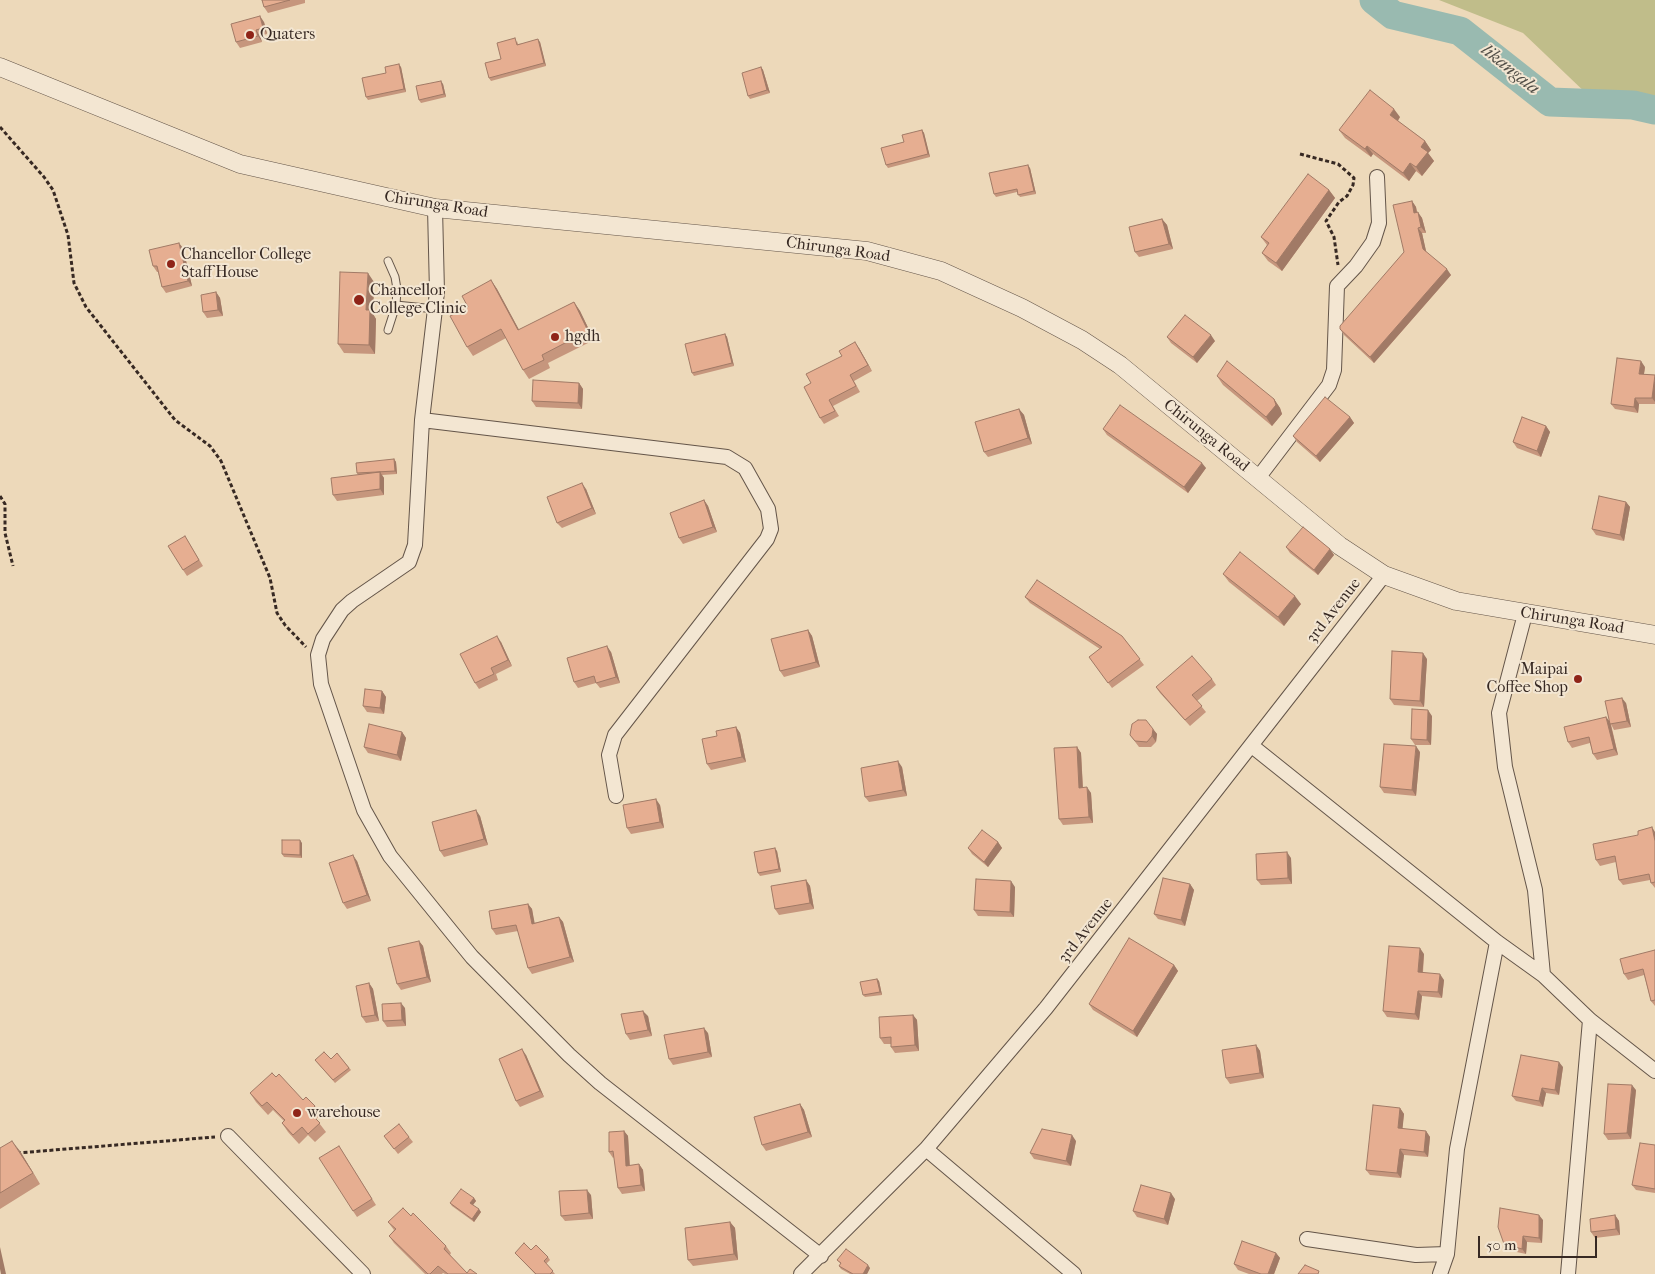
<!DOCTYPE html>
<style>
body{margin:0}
#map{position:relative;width:1655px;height:1274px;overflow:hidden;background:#edd9ba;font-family:"IM FELL French Canon",serif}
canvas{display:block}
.scale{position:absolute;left:1478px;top:1236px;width:119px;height:22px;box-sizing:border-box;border:2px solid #372923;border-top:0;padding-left:6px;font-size:15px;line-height:18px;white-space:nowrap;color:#372923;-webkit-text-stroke:4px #f3e6d2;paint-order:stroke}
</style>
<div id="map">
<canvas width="1655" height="1274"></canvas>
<div class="scale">50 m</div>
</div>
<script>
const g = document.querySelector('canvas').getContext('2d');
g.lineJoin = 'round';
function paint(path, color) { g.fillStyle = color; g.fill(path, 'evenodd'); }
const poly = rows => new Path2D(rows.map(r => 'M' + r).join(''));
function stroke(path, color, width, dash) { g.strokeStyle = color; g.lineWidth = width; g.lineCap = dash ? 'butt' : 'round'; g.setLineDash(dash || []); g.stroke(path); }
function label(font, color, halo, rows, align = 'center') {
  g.font = font + ' "IM FELL French Canon",serif'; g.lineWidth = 4; g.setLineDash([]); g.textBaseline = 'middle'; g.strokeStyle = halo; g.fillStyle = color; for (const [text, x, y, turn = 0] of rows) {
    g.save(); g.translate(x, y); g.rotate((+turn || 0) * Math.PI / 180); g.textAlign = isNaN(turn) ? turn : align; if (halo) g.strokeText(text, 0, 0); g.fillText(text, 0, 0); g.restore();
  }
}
const green = poly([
 [1439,0,1655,0,1655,103,1590,97,1523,33]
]);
const river = poly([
 [1374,0,1393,15,1460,31,1550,102,1633,105,1655,110]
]);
const path = poly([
 [0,127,44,177,53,190,68,235,74,283,86,307,175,420,210,446,221,461,270,578,277,613,285,625,306,647],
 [1300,154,1338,164,1354,178,1353,185,1347,196,1339,202,1326,221,1334,237,1338,265],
 [0,496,5,504,5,533,13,566],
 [17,1153,215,1137]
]);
const service = poly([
 [388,261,395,277,397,289,396,305,388,330],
 [396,305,435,309]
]);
const minor = poly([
 [435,208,437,292,422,420,415,545,409,562,352,601,342,610,323,639,318,655,321,684,364,810,390,856,454,935,472,957,569,1055,600,1083,821,1256],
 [422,420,727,457,745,468,768,509,771,529,767,539,615,735,609,755,616,796],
 [1258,478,1329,385,1334,370,1337,286,1356,266,1373,242,1379,223,1377,177],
 [1525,614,1499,713,1505,767,1535,890,1543,975],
 [1252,746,1497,942,1543,975,1590,1020,1655,1071],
 [228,1136,363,1274],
 [926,1149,1074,1274],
 [1307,1239,1416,1255,1447,1254],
 [801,1274,926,1149,1046,1008,1384,575],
 [1440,1274,1447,1254,1457,1149,1497,942],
 [1568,1274,1590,1020]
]);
const tertiary = poly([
 [0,67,240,164,435,208,867,251,941,271,1022,308,1082,340,1120,365,1340,546,1384,575,1456,601,1655,635]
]);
const wall = poly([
 [262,0,305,0,305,3,268,13,264,7],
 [264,22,267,34,260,36,262,42,240,48,236,42],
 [517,41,518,44,540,42,546,66,491,81,489,78,501,59],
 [401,67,406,92,368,100,366,97,386,73],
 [761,67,763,70,770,93,750,99,748,96],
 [443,84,446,97,421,103,419,100],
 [1400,117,1398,121,1425,141,1431,150,1428,153,1434,161,1422,176,1416,171,1409,181,1373,154,1371,157,1345,138,1339,130],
 [922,130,924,133,930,157,888,168,886,165,904,142],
 [1030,168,1036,194,1020,197,1017,192,996,197,994,194],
 [1329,190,1335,198,1282,271,1268,261,1262,253,1267,245,1261,237],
 [1412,201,1416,207,1417,212,1422,218,1426,233,1422,233,1426,252,1451,275,1374,363,1344,335,1340,329,1404,252],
 [1162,219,1167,225,1173,249,1139,257,1135,252],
 [183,248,192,286,166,293,162,287,158,272,157,272,153,266],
 [491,280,497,289,519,330,574,302,580,311,594,340,548,363,550,368,529,379,523,370,506,338,473,356,467,347,468,307],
 [374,282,373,314,376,319,375,354,344,353,338,344],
 [216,292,220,298,223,316,207,318,203,312],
 [725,334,727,337,734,366,694,376,692,373],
 [1167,337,1215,341,1197,363,1171,343],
 [859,348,872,371,854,381,860,392,833,406,839,416,824,424,820,418,811,383],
 [1645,367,1644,374,1655,375,1655,404,1639,404,1638,413,1615,409,1611,404],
 [1217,376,1274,399,1280,408,1282,414,1272,426,1223,385],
 [579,383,583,389,582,409,536,407,532,401],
 [1019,409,1024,415,1032,444,988,457,984,452],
 [1350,417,1354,423,1320,462,1297,442,1293,436],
 [1546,426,1550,432,1541,457,1517,448,1513,442],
 [1103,429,1206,468,1188,493,1107,435],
 [394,459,396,462,397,474,382,475,384,478,384,495,337,501,333,495,358,475,357,473],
 [586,489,596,514,562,528,557,523],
 [704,500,708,506,717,532,683,544,679,538],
 [1626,502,1630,507,1624,541,1596,535,1592,529],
 [185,536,203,566,187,576,183,570],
 [1286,547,1330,549,1334,555,1318,575,1290,553],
 [1223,574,1301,604,1284,626,1229,582],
 [1025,597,1122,636,1144,665,1112,688,1089,657,1100,649,1030,603],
 [808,630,812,636,820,667,784,677,780,671],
 [501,642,512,666,496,674,498,680,479,689,475,683],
 [611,652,620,683,600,688,596,683,578,688,574,682],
 [1427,659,1424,707,1394,705,1390,699],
 [1212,679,1216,685,1197,701,1206,712,1190,726,1160,693,1156,687],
 [382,691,386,697,384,714,367,712,363,706],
 [1626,703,1631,727,1614,730,1611,724,1618,755,1597,760,1593,754,1590,743,1572,748,1568,742,1606,717,1610,722],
 [1432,716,1431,745,1415,745,1411,739],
 [736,727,740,733,746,762,711,770,707,764,717,736],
 [1153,729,1157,734,1156,742,1151,747,1139,747,1130,735],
 [402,732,406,738,401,761,368,753,364,747],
 [1077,747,1081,753,1083,787,1091,793,1093,823,1063,825,1059,819],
 [1420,752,1416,796,1384,793,1380,787],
 [902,767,907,796,869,802,865,797],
 [660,805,664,828,631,834,627,828],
 [480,816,488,845,444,857,440,851],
 [1655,832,1655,888,1651,883,1650,880,1623,885,1619,880,1616,862,1600,866,1596,860],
 [998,842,1002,848,988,867,972,854,968,848],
 [302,843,302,858,284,857,282,854],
 [777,851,781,872,760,876,758,873],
 [1291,858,1292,884,1261,885,1257,880],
 [357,861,371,901,347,909,343,903],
 [806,880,810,886,814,909,779,915,775,909],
 [1190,884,1194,890,1185,926,1158,919,1154,914],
 [1015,887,1014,917,978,916,974,910],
 [528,904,532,909,534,923,559,917,563,922,574,962,532,974,528,968,518,931,496,935,492,929],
 [419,941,423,946,431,982,401,990,397,984],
 [1655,950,1655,1006,1651,1001,1644,975,1628,980,1624,974],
 [1424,954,1423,973,1444,980,1442,998,1422,996,1419,1020,1387,1017,1383,1011],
 [1174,965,1178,971,1137,1037,1093,1010,1089,1004],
 [877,979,879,981,882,995,865,997,863,995],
 [369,983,373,989,379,1021,366,1023,362,1017],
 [405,1008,406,1026,387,1027,383,1021],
 [913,1015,917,1020,919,1051,895,1053,891,1047,891,1044,884,1044,880,1038],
 [648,1016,652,1036,630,1040,626,1034],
 [708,1033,712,1057,673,1065,669,1059],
 [1256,1045,1260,1051,1264,1078,1230,1084,1226,1078],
 [337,1053,351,1070,335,1083,315,1060,331,1059],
 [526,1055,544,1097,520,1107,516,1101],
 [1563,1067,1559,1095,1546,1093,1543,1107,1516,1101,1512,1096],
 [276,1077,303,1100,315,1106,321,1115,316,1119,326,1132,315,1142,308,1135,299,1144,288,1132,282,1123,284,1121,273,1110,268,1115,256,1102,250,1093],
 [1636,1090,1631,1139,1608,1140,1604,1134],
 [800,1104,804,1110,812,1137,766,1151,762,1145],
 [1400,1108,1404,1114,1402,1129,1426,1131,1430,1137,1428,1157,1404,1155,1401,1178,1370,1175,1366,1170],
 [624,1131,628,1136,630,1166,639,1164,643,1170,645,1191,622,1194,618,1188,614,1157,613,1158,609,1152],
 [384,1136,409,1137,413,1142,398,1154],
 [1076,1141,1071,1166,1034,1159,1030,1153],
 [1655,1145,1655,1193,1636,1190,1632,1185],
 [339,1146,376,1205,357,1217,353,1211],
 [0,1148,20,1151,40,1184,0,1209],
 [591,1195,593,1219,565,1221,561,1216],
 [474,1198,476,1201,473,1205,481,1212,474,1222,452,1206,450,1203],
 [1175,1199,1168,1225,1137,1217,1133,1211],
 [1615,1215,1619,1221,1620,1235,1595,1238,1591,1232],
 [411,1216,446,1246,451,1253,450,1255,467,1273,477,1274,445,1274,443,1273,442,1274,425,1274,394,1243,389,1236,394,1230,388,1222],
 [1543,1220,1542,1243,1527,1242,1526,1254,1507,1250,1504,1244],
 [730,1222,735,1228,738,1260,693,1266,688,1260],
 [531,1250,548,1257,550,1260,546,1264,555,1274,535,1274,515,1253],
 [1276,1253,1280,1258,1274,1274,1249,1274,1238,1270,1234,1264],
 [837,1260,870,1268,867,1274,850,1274,841,1269,839,1266,841,1264]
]);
const shadedWall = poly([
 [260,16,264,22,267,34,263,28],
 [256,30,260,36,262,42,258,36],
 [538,39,540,42,546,66,544,63],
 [399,64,401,67,406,92,404,89],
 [761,67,763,70,770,93,767,90],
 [441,81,443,84,446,97,444,94],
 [1394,109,1400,117,1396,123,1390,115],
 [922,130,924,133,930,157,928,154],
 [1425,141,1431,150,1428,153,1434,161,1422,176,1416,167,1421,147],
 [1367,146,1373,154,1371,157,1365,149],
 [1410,163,1416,171,1409,181,1403,173],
 [1028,165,1030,168,1036,194,1034,191],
 [1329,190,1335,198,1282,271,1276,263],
 [1412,201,1416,207,1418,219,1414,213],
 [1418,212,1422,218,1426,233,1421,227],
 [1162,219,1167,225,1173,249,1169,244],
 [1418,228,1422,233,1427,255,1423,249],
 [179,243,183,248,192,286,188,281],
 [1447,269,1451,275,1374,363,1370,357],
 [368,273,374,282,373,314,376,319,375,354,369,345,366,310],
 [491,280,497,289,524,339,518,330],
 [216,292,220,298,223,316,218,310],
 [574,302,580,311,594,340,588,331],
 [725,334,727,337,734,366,732,363],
 [1211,335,1215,341,1197,363,1193,357],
 [855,342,859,348,872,371,868,365],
 [1641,361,1645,367,1643,380,1639,374],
 [1655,375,1655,402,1652,398],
 [579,383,583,389,582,409,578,403],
 [1635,398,1639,404,1638,413,1634,407],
 [1274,399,1280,408,1282,414,1272,426,1266,417],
 [1019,409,1024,415,1032,444,1028,438],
 [1350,417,1354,423,1320,462,1316,456],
 [1546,426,1550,432,1541,457,1537,451],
 [394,459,396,462,397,474,395,471],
 [1202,463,1206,468,1188,493,1184,487],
 [380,472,384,478,384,495,380,489],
 [582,483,586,489,596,514,592,508],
 [704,500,708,506,717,532,713,527],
 [1626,502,1630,507,1624,541,1620,535],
 [1330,549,1334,555,1318,575,1314,570],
 [1295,596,1301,604,1284,626,1278,617],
 [808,630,812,636,820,667,816,662],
 [497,636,501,642,512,666,508,660],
 [607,646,611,652,620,683,616,677],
 [1423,653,1427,659,1424,707,1420,701],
 [382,691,386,697,384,714,380,708],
 [1622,698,1626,703,1631,727,1627,721],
 [1428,710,1432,716,1431,745,1427,740],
 [1606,717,1610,722,1618,755,1614,749],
 [736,727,740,733,746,762,742,757],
 [1153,729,1157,734,1156,742,1152,736],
 [402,732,406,738,401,761,397,755],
 [1416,746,1420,752,1416,796,1412,790],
 [1077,747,1081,753,1083,793,1079,788],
 [898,761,902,767,907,796,903,790],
 [1087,787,1091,793,1093,823,1089,817],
 [656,799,660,805,664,828,660,822],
 [476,810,480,816,488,845,484,839],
 [1652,827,1655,832,1655,841],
 [300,840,302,843,302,858,300,855],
 [998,842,1002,848,988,867,984,862],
 [775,848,777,851,781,872,779,869],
 [1287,852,1291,858,1292,884,1288,878],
 [353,855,357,861,371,901,367,895],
 [806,880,810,886,814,909,810,903],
 [1011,881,1015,887,1014,917,1010,912],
 [1190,884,1194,890,1185,926,1181,920],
 [528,904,532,909,536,930,532,924],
 [559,917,563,922,574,962,570,957],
 [419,941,423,946,431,982,427,977],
 [1420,948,1424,954,1422,978,1418,972],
 [1174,965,1178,971,1137,1037,1133,1031],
 [1440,974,1444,980,1442,998,1438,992],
 [877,979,879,981,882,995,880,992],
 [369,983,373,989,379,1021,375,1015],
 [1418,991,1422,996,1419,1020,1415,1014],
 [401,1003,405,1008,406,1026,402,1020],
 [643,1011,648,1016,652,1036,648,1030],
 [913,1015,917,1020,919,1051,915,1045],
 [704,1028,708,1033,712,1057,708,1052],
 [1256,1045,1260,1051,1264,1078,1260,1073],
 [522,1049,526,1055,544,1097,540,1091],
 [1559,1062,1563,1067,1559,1095,1555,1090],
 [1632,1085,1636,1090,1631,1139,1627,1133],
 [1542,1088,1546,1093,1543,1107,1539,1101],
 [800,1104,804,1110,812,1137,808,1132],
 [1400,1108,1404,1114,1402,1134,1398,1128],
 [624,1131,628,1136,630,1172,626,1166],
 [1426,1131,1430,1137,1428,1157,1424,1152],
 [1072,1135,1076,1141,1071,1166,1066,1161],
 [12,1141,20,1151,40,1184,33,1173],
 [1400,1149,1404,1155,1401,1178,1397,1173],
 [639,1164,643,1170,645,1191,641,1185],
 [587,1190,591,1195,593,1219,589,1213],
 [1171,1193,1175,1199,1168,1225,1164,1219],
 [474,1198,476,1201,472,1206,470,1203],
 [479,1209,481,1212,474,1222,472,1219],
 [1539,1215,1543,1220,1542,1243,1539,1238],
 [1615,1215,1619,1221,1620,1235,1616,1229],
 [730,1222,735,1228,738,1260,734,1254],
 [1523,1236,1527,1242,1526,1254,1522,1249],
 [0,1247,6,1274,1,1274,0,1269],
 [1276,1253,1280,1258,1274,1274,1268,1274],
 [868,1265,870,1268,867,1274,863,1274]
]);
const building = poly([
 [262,0,290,0,264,7,262,0],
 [260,16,263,28,256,30,258,36,236,42,231,24,260,16],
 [515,38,517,45,538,39,544,63,489,78,485,63,501,59,497,43,515,38],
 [399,64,404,89,366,97,362,78,386,73,385,67,399,64],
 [761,67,767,90,748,96,742,73,761,67],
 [441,81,444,94,419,100,416,86,441,81],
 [1370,90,1394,109,1390,115,1425,141,1421,147,1428,152,1416,167,1410,163,1403,173,1367,146,1365,149,1339,130,1370,90],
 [922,130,928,154,886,165,881,148,904,142,902,135,922,130],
 [1028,165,1034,191,1018,195,1017,189,994,194,989,173,1028,165],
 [1308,174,1329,190,1276,263,1262,253,1269,243,1261,237,1308,174],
 [1412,201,1414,213,1418,212,1421,227,1418,228,1423,249,1447,269,1370,357,1340,329,1340,326,1404,252,1393,205,1412,201],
 [1162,219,1169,244,1135,252,1129,227,1162,219],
 [179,243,188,281,162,287,157,266,153,266,149,250,179,243],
 [340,272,368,273,366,310,370,310,369,345,338,344,340,272],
 [491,280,518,330,574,302,588,331,542,355,544,360,523,370,501,329,467,347,450,316,468,307,462,296,491,280],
 [216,292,218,310,203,312,201,295,216,292],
 [1185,315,1211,335,1193,357,1167,337,1185,315],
 [725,334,732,363,692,373,685,344,725,334],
 [855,342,868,365,850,375,856,386,829,400,835,411,820,418,804,387,811,383,806,374,842,356,839,351,855,342],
 [1617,358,1641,361,1639,374,1655,375,1652,398,1635,398,1634,407,1611,404,1617,358],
 [1227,361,1274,399,1276,405,1266,417,1217,376,1227,361],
 [533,380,579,383,578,403,532,401,533,380],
 [1325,397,1350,417,1316,456,1293,436,1325,397],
 [1120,405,1202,463,1184,487,1103,429,1120,405],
 [1019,409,1028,438,984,452,975,422,1019,409],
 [1522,417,1546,426,1537,451,1513,442,1522,417],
 [394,459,395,471,357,473,356,463,394,459],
 [380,472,380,489,333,495,331,478,380,472],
 [582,483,592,508,557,523,547,497,582,483],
 [1599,496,1626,502,1620,535,1592,529,1599,496],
 [704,500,713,527,679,538,670,513,704,500],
 [1303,527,1330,549,1314,570,1286,547,1303,527],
 [185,536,199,560,183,570,168,546,185,536],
 [1240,552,1295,596,1278,617,1223,574,1240,552],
 [1037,580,1122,636,1140,659,1108,683,1089,657,1102,647,1025,597,1037,580],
 [808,630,816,662,780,671,771,639,808,630],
 [497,636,508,660,491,668,494,674,475,683,460,654,497,636],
 [607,646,616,677,596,683,594,676,574,682,567,658,607,646],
 [1392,651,1423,653,1420,701,1390,699,1392,651],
 [1192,656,1212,679,1192,695,1202,706,1185,720,1156,687,1192,656],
 [365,689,382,691,380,708,363,706,365,689],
 [1622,698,1627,721,1610,724,1605,701,1622,698],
 [1412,709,1428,710,1427,740,1411,739,1412,709],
 [1606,717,1614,749,1593,754,1589,737,1568,742,1564,727,1606,717],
 [1138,720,1146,720,1153,729,1152,736,1147,742,1135,741,1130,735,1132,724,1138,720],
 [369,724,402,732,397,755,364,747,369,724],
 [736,727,742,757,707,764,702,739,717,736,716,731,736,727],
 [1384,744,1416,746,1412,790,1380,787,1384,744],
 [1077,747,1079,788,1087,787,1089,817,1059,819,1054,748,1077,747],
 [898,761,903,790,865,797,861,768,898,761],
 [656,799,660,822,627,828,623,805,656,799],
 [476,810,484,839,440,851,432,822,476,810],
 [1652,827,1655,841,1655,882,1651,883,1649,874,1619,880,1615,856,1596,860,1593,844,1638,835,1638,831,1652,827],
 [982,830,998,842,984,862,968,848,982,830],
 [282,840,300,840,300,855,282,854,282,840],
 [775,848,779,869,758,873,754,852,775,848],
 [1287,852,1288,878,1257,880,1256,854,1287,852],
 [353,855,367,895,343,903,329,863,353,855],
 [1163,878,1190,884,1181,920,1154,914,1163,878],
 [976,879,1011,881,1010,912,974,910,976,879],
 [806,880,810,903,775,909,771,886,806,880],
 [528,904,532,924,559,917,570,957,528,968,516,925,492,929,489,911,528,904],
 [1129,938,1174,965,1133,1031,1089,1004,1129,938],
 [419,941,427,977,397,984,388,948,419,941],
 [1389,946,1420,948,1418,972,1440,974,1438,992,1418,991,1415,1014,1383,1011,1389,946],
 [1655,950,1655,1000,1651,1001,1643,969,1624,974,1620,959,1655,950],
 [877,979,880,992,863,995,860,982,877,979],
 [369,983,375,1015,362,1017,356,986,369,983],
 [401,1003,402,1020,383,1021,382,1004,401,1003],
 [643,1011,648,1030,626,1034,621,1014,643,1011],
 [913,1015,915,1045,891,1047,891,1037,880,1038,879,1017,913,1015],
 [704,1028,708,1052,669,1059,664,1035,704,1028],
 [1256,1045,1260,1073,1226,1078,1222,1050,1256,1045],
 [522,1049,540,1091,516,1101,499,1059,522,1049],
 [324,1052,331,1059,337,1053,349,1068,333,1080,315,1060,324,1052],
 [1521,1055,1559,1062,1555,1090,1542,1088,1539,1101,1512,1096,1521,1055],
 [272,1073,276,1077,279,1074,303,1100,306,1097,315,1106,309,1112,320,1123,308,1134,302,1127,293,1135,282,1123,285,1120,267,1102,262,1106,250,1093,272,1073],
 [1608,1084,1632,1085,1627,1133,1604,1134,1608,1084],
 [800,1104,808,1132,762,1145,754,1117,800,1104],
 [1373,1105,1400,1108,1398,1128,1426,1131,1424,1152,1400,1149,1397,1173,1366,1170,1373,1105],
 [399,1124,409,1137,394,1149,384,1136,399,1124],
 [1042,1129,1072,1135,1066,1161,1030,1153,1042,1129],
 [624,1131,626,1166,639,1164,641,1185,618,1188,613,1151,609,1152,609,1132,624,1131],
 [12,1141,33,1173,0,1193,0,1148,12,1141],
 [1640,1143,1655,1145,1655,1189,1632,1185,1640,1143],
 [339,1146,372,1199,353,1211,319,1158,339,1146],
 [1141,1185,1171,1193,1164,1219,1133,1211,1141,1185],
 [461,1189,474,1198,470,1203,479,1209,472,1219,450,1203,461,1189],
 [587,1190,589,1213,561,1216,559,1191,587,1190],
 [403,1208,411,1216,413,1213,446,1246,444,1249,467,1273,470,1269,477,1274,448,1274,438,1266,430,1274,428,1274,389,1236,396,1229,388,1222,403,1208],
 [1500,1208,1539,1215,1539,1238,1523,1236,1522,1249,1504,1244,1498,1227,1500,1208],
 [1615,1215,1616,1229,1591,1232,1590,1219,1615,1215],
 [730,1222,734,1254,688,1260,685,1228,730,1222],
 [1242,1241,1276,1253,1268,1274,1261,1274,1234,1264,1242,1241],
 [524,1243,531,1250,536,1245,548,1257,544,1261,553,1271,550,1274,536,1274,515,1253,524,1243],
 [846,1249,868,1265,863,1274,853,1274,839,1266,841,1263,837,1260,846,1249],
 [1305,1265,1319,1271,1318,1274,1298,1274,1305,1265]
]);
const markers = [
 [250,35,5,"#8f2418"],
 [171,264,5,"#8f2418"],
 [359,300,6,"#8f2418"],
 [555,337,5,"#8f2418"],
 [1578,679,5,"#8f2418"],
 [297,1113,5,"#8f2418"]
];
const poiNames = [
 ["Quaters",260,35],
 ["Chancellor College",181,255],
 ["Staff House",181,273],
 ["Chancellor",370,291],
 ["College Clinic",370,309],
 ["hgdh",565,337],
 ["Maipai",1568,670,"right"],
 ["Coffee Shop",1568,688,"right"],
 ["warehouse",307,1113]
];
const streetNames = [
 ["Chirunga Road",436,205,9],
 ["Chirunga Road",838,250,8],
 ["Chirunga Road",1206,436,39],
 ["3rd Avenue",1334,611,-52],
 ["Chirunga Road",1572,621,9],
 ["3rd Avenue",1086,931,-52]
];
const waterNames = [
 ["likangala",1510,70,39]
];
paint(green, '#c0bd8a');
stroke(river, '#99bab0', 29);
stroke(service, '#645549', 9);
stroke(minor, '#645549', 16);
stroke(tertiary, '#645549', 19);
stroke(path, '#372923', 3, [4, 2.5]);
stroke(service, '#f3e6d2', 7);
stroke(minor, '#f3e6d2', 14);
stroke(tertiary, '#f3e6d2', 18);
paint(wall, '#c6967d');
paint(shadedWall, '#a17a66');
paint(building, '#e6ae91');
stroke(building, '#a17a66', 1);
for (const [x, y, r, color] of markers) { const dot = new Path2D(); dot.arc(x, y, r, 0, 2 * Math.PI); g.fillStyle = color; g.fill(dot); stroke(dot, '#f3e6d2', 2); }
label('16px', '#372923', '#f3e6d2', poiNames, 'left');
label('16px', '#372923', '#f3e6d2', streetNames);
label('italic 18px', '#504d46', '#f3e6d2', waterNames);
</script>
